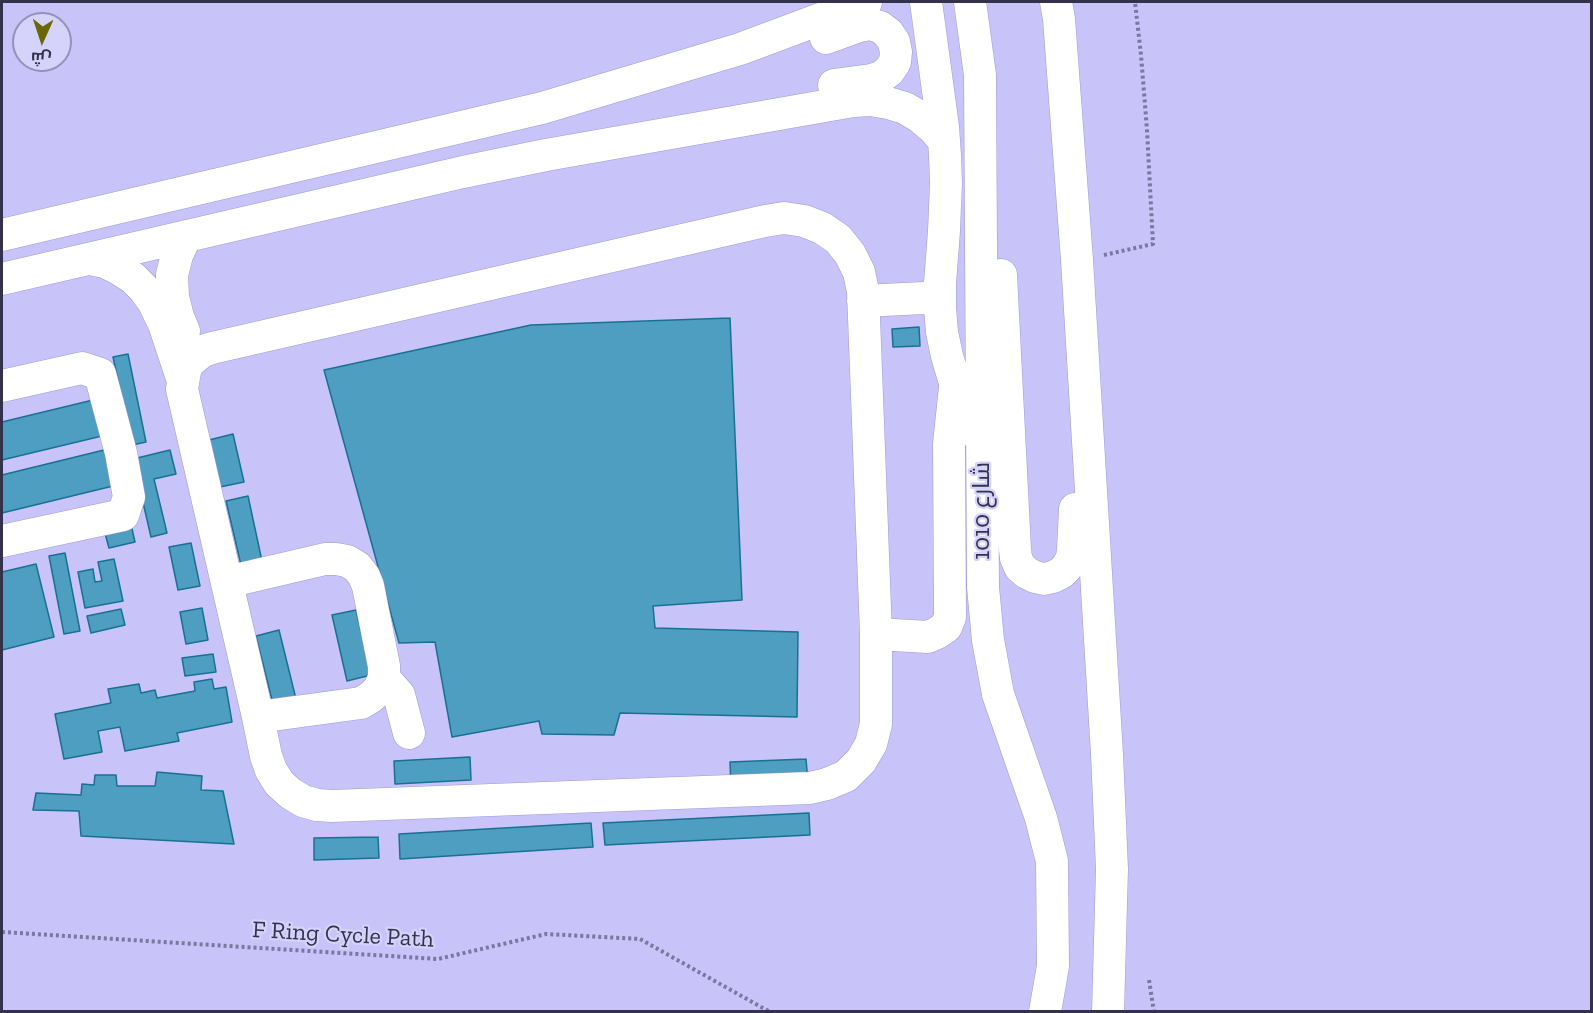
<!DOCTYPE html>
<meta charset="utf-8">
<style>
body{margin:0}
#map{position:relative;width:1593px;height:1013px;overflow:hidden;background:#c8c3f9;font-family:"Zilla Slab",Cairo,serif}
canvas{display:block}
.frame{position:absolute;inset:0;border:3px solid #34314c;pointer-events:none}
.north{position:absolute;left:12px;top:12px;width:60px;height:60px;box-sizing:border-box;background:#d5d2fb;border:2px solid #9592b5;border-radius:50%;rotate:183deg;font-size:16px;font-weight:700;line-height:24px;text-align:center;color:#34314c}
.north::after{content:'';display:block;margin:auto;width:21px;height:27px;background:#6a6802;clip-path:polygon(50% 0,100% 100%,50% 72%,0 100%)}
</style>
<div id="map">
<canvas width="1593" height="1013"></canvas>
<div class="frame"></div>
<div class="north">ش</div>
</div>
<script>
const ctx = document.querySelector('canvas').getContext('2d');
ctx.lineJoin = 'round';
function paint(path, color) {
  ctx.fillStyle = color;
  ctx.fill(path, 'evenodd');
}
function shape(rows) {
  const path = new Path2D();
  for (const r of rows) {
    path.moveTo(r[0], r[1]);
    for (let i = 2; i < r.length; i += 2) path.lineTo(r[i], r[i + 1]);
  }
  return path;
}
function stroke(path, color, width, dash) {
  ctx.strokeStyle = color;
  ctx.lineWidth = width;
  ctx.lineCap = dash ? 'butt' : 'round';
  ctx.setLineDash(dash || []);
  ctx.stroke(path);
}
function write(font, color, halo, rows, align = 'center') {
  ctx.font = font + ' "Zilla Slab",Cairo,serif';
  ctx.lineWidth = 4.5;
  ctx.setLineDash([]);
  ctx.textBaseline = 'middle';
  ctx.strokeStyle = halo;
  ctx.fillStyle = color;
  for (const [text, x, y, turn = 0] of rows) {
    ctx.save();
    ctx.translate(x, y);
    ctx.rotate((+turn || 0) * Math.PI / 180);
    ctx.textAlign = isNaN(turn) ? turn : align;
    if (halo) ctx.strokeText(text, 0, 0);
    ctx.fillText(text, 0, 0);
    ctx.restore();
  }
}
const building = shape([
 [730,318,742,600,653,606,655,628,798,632,797,717,620,713,614,735,542,734,539,721,452,737,435,642,399,643,324,370,531,325,730,318],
 [919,327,920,346,893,347,892,329,919,327],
 [128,354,146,442,132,445,113,357,128,354],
 [93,400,102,436,2,460,2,422,93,400],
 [233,434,244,482,220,487,209,440,233,434],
 [104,450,113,486,2,513,2,475,104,450],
 [170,450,176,474,154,479,167,533,151,537,133,459,170,450],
 [248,496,262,561,241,565,226,501,248,496],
 [130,520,135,542,109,548,103,526,130,520],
 [191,543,200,586,178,590,169,547,191,543],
 [65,553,80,631,64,634,49,556,65,553],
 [114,559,123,601,85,608,78,572,93,569,95,582,102,581,98,562,114,559],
 [36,564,54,637,2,650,2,572,36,564],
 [202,608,208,640,186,644,180,612,202,608],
 [121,609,125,625,91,633,87,616,121,609],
 [356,610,371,675,347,681,332,615,356,610],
 [279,630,297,703,274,708,256,636,279,630],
 [213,654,216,672,185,676,182,658,213,654],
 [212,679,214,689,226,687,232,722,177,733,179,741,125,751,120,727,98,731,102,752,64,759,55,714,111,703,108,689,139,684,141,693,155,690,157,698,195,691,194,682,212,679],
 [470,757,471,780,395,784,394,761,470,757],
 [806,759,808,783,731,787,730,762,806,759],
 [157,772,202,776,201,790,223,791,234,844,81,836,79,811,33,810,36,793,81,795,82,784,94,785,95,775,116,775,117,786,155,786,157,772],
 [809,813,810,835,605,845,603,823,809,813],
 [591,823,593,847,400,859,399,834,591,823],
 [378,837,379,858,314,860,314,838,378,837]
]);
paint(building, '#4e9ec1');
stroke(building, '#187192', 1.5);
const minor = shape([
 [926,2,943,127,945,155,946,183,944,231,940,283,940,308,942,332,947,356,956,386,967,414,977,434],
 [970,2,980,75,983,587,988,640,998,694,1041,818,1052,861,1053,966,1045,1012],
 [1056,2,1059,19,1077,260,1107,754,1112,869,1108,1012],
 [826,38,859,26,870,24,880,27,888,33,894,42,896,52,895,62,889,71,881,77,871,80,834,85],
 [784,218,804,221,822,228,838,239,850,254,859,272,863,291,876,634,876,724,871,744,861,761,846,776,827,784,810,788,332,806,317,805,303,801,290,793,279,783,271,770,266,756,258,717,182,389,185,371,189,362,203,351,212,348,765,221,784,218],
 [2,235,542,108,740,49,866,2],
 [89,259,105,262,119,269,133,278,144,289,154,303,164,324,183,381],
 [1001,275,1015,549,1016,558,1020,567,1027,573,1035,577,1044,579,1053,577,1061,573,1067,567,1072,558,1073,549,1075,509],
 [2,279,463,172,546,155,853,101,871,100,888,103,905,108,920,117,933,128,944,141],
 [863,301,924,298,940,295],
 [184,331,178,317,173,297,172,275,177,255,186,236],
 [2,386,82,368,100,374,121,453,129,497,123,515,2,541],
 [227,582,325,559,336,559,347,561,357,567,364,576,368,586,384,666,384,678,379,689,371,697,361,703,258,717],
 [876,634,928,637,937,633,946,627,950,617,949,444,955,387],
 [384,678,399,695,409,733]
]);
stroke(minor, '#9f99d9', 33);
stroke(shape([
 [1104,255,1153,244,1147,130,1141,55,1135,2],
 [2,932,438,959,546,934,640,939,770,1012],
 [1149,980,1154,1012]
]), '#7b779f', 4, [3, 3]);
stroke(minor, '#fff', 32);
write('24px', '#34314c', '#d5d2fb', [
 ["شارع 1010",982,511,-90],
 ["F Ring Cycle Path",343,935,3]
]);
</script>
